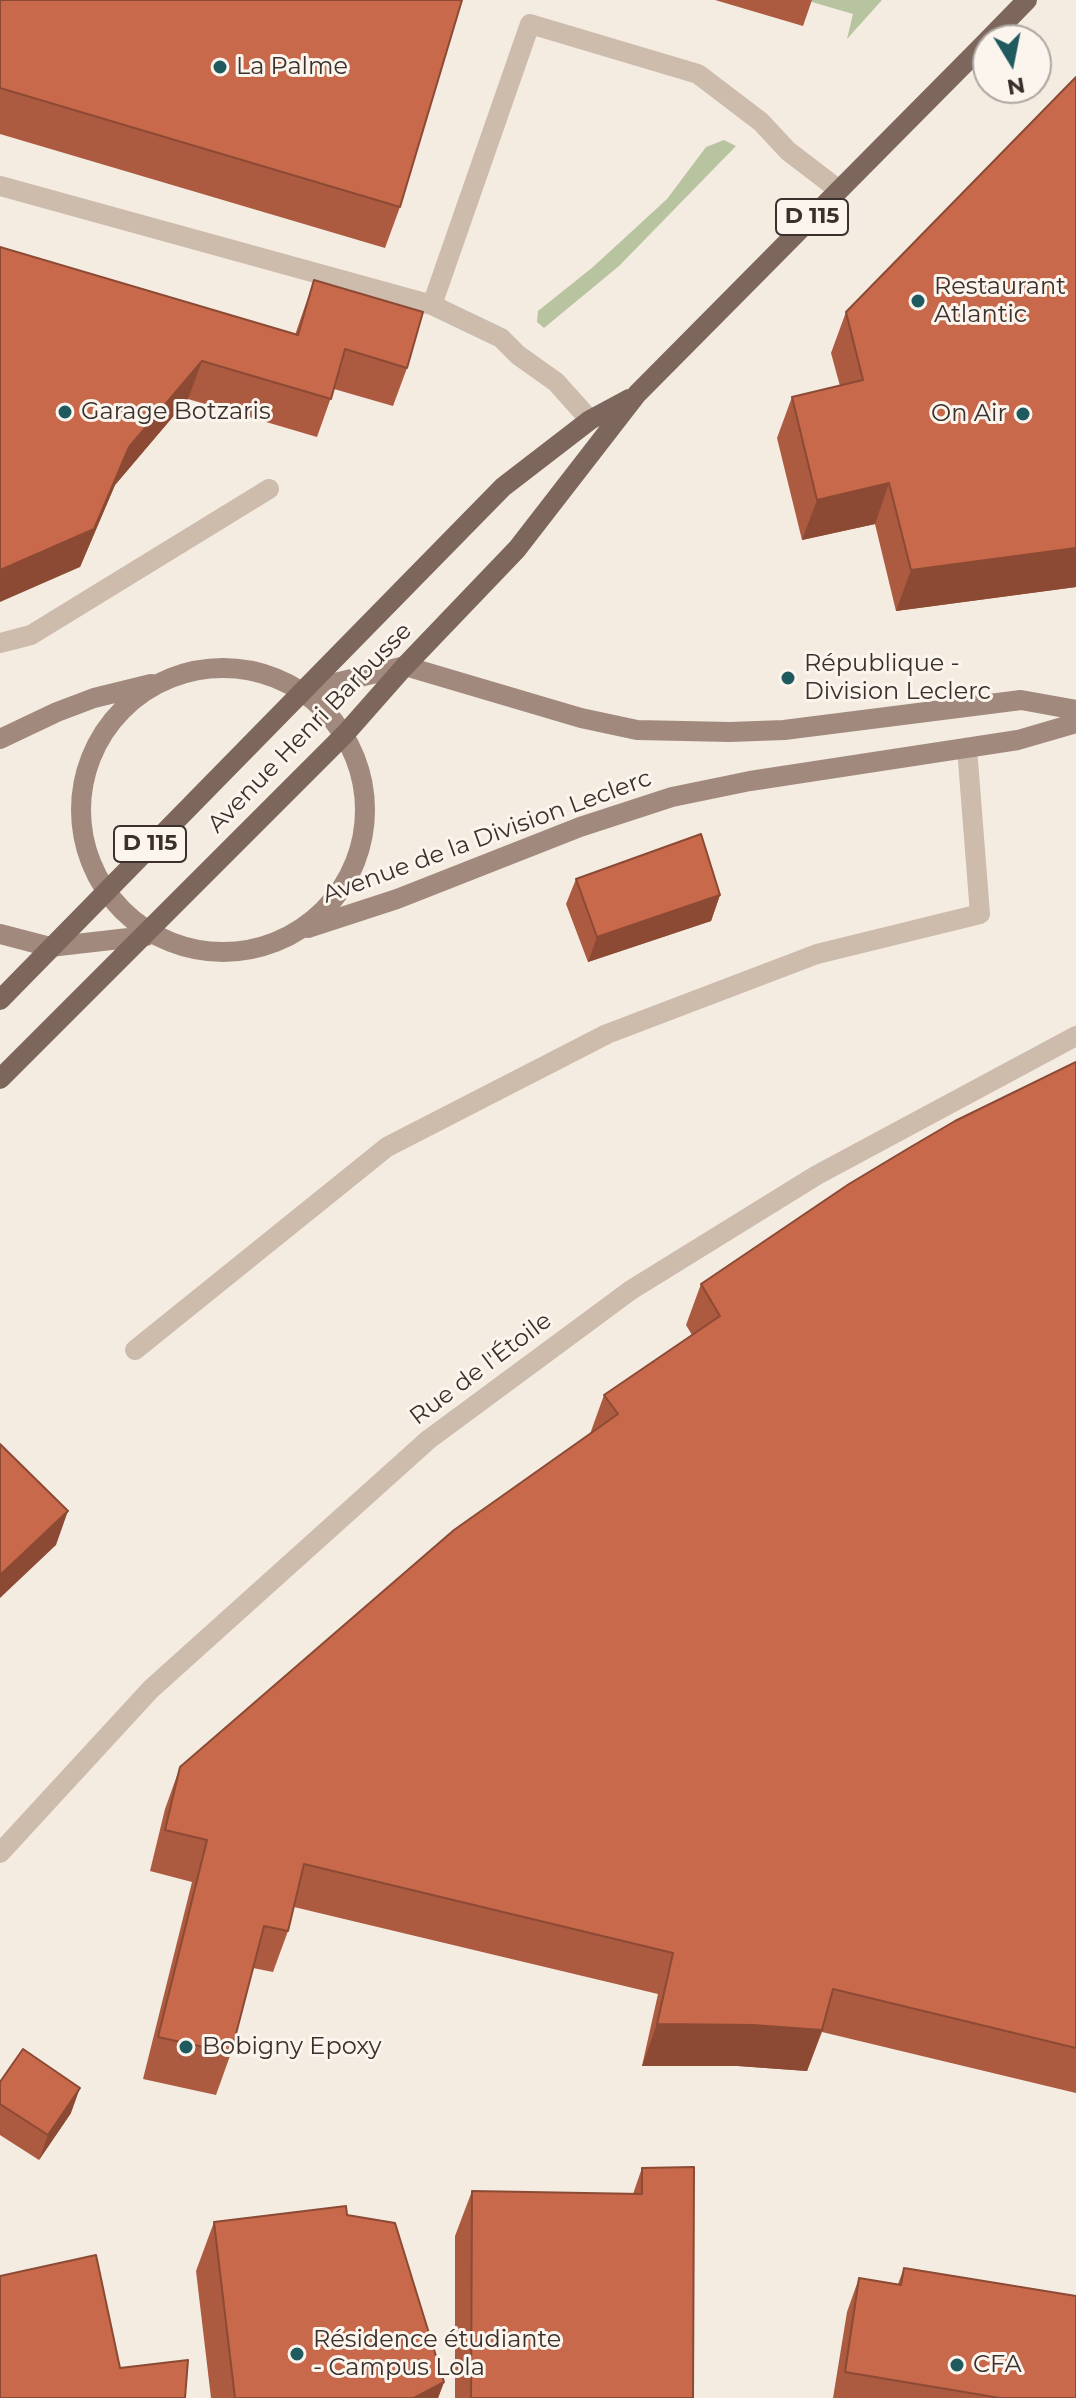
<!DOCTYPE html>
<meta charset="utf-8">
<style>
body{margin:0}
#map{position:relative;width:1076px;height:2398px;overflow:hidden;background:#f4ebe1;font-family:Montserrat,sans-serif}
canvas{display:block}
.north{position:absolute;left:972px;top:24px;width:80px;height:80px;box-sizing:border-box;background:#fbf5ee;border:2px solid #aea6a0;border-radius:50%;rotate:170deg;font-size:22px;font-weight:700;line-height:32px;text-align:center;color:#3b302b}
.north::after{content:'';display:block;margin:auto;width:28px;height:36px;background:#1f5a5e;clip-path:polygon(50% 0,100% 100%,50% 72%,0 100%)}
</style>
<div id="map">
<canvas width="1076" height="2398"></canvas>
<div class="north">N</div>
</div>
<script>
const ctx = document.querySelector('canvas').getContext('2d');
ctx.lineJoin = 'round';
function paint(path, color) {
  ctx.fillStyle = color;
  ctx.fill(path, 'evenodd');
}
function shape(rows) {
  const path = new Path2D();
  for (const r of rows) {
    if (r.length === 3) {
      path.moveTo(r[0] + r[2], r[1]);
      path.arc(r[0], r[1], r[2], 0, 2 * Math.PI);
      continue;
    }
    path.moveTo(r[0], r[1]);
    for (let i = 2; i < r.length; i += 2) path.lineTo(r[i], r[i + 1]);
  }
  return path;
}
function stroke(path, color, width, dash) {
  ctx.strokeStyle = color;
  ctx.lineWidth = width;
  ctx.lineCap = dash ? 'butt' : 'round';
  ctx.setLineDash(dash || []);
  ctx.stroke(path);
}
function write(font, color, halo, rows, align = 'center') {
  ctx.font = font + ' Montserrat,sans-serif';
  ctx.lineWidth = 6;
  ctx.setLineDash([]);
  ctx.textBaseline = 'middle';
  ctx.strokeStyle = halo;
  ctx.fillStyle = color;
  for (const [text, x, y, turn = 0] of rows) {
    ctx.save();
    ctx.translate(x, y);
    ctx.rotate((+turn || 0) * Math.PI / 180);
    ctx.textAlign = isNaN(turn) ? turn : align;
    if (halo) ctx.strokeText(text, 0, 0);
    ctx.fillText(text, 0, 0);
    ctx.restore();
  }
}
paint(shape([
 [805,0,882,0,847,39,853,14],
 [724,140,736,146,619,266,544,328,537,322,538,311,593,267,667,199,706,147]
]), '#b8c4a0');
stroke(shape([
 [0,186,432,305,530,24,698,74,761,122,788,151,839,190],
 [432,305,501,338,518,355,556,382,590,420],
 [0,643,31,635,269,489],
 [135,1350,387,1147,607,1034,817,954,980,914,967,748]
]), '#cdbbac', 20);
stroke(shape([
 [0,1853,151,1689,428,1440,631,1290,817,1175,1076,1036]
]), '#cdbbac', 20);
stroke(shape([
 [223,810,142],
 [302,691,405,666,581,718,637,730,730,732,784,730,1021,700,1076,710],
 [0,739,57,712,94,698,151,684],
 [308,928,397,899,580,827,672,797,750,781,1018,740,1076,723],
 [0,934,50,947,146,936]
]), '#a18a7d', 20);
stroke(shape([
 [988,40,1027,0],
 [0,1000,503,487,590,420,629,399],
 [0,1079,345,734,405,666,517,549,637,394,988,40]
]), '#7d675c', 20);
paint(shape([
 [0,0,400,207,385,248,0,134],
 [715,0,812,0,803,26],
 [0,247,295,335,314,280,407,368,393,406,334,389,317,437,188,399,115,485,80,567],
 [846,312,1076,587,896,611,875,524,802,540,777,438,792,397,840,386,831,353],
 [576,879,720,895,711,921,588,962,566,904],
 [1076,1062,1076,2093,822,2032,807,2071,738,2066,642,2066,658,1994,294,1907,288,1931,273,1972,253,1968,231,2053,216,2095,143,2079,192,1882,150,1871,165,1809,180,1767,590,1434,604,1395,692,1335,686,1325,701,1284],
 [0,2082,71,2113,39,2160,0,2135],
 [642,2168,693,2398,455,2398,455,2236,472,2191,633,2194],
 [347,2215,444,2382,438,2398,211,2398,196,2271,214,2222],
 [904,2268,1076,2398,833,2398,847,2312,859,2278,898,2284]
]), '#ac5a40');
paint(shape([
 [202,361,188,399,115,485,80,567,0,602,0,570,129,447],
 [889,483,875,524,802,540,817,500],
 [1076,548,1076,587,896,611,911,570],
 [720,895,711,921,588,962,597,937],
 [68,1511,56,1545,0,1598,0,1575],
 [657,2024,753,2025,822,2030,807,2071,738,2066,642,2066],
 [80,2088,71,2113,39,2160,48,2135],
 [444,2382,438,2398,414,2398]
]), '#8c4a34');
const building = shape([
 [0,0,462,0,400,207,0,88,0,0],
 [1076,77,1076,548,911,570,889,483,817,500,792,397,863,380,846,312,1076,77],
 [0,247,298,335,314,280,423,312,407,368,345,349,331,399,202,361,129,447,94,529,0,570,0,247],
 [701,834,720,895,597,937,576,879,701,834],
 [1076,1062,1076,2048,833,1989,822,2030,753,2025,657,2024,673,1953,304,1864,288,1931,264,1926,231,2053,158,2037,207,1840,165,1830,180,1767,454,1530,618,1414,604,1395,720,1316,701,1284,849,1184,909,1148,955,1121,1076,1062],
 [0,1444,68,1511,0,1575,0,1444],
 [23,2049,80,2088,48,2135,0,2104,0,2082,23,2049],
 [694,2167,693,2398,471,2398,472,2191,642,2194,642,2168,694,2167],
 [346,2206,347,2215,395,2223,444,2382,414,2398,235,2398,214,2222,346,2206],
 [96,2255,120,2368,188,2360,185,2398,0,2398,0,2276,96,2255],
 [904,2268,1076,2296,1076,2398,1000,2398,845,2372,859,2278,901,2285,904,2268]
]);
paint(building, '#c8694b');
stroke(building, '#8c4a34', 2);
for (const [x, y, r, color] of [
 [220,67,8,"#1f5a5e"],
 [918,301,8,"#1f5a5e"],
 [65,412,8,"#1f5a5e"],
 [1023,414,8,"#1f5a5e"],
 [788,678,8,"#1f5a5e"],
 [186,2047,8,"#1f5a5e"],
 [297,2354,8,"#1f5a5e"],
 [957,2365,8,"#1f5a5e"]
]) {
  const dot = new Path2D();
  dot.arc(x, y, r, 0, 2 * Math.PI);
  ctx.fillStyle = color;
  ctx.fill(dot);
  stroke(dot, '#fbf5ee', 3);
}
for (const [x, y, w] of [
 [812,217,72],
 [150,844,72]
]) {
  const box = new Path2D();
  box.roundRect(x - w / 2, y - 18, w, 36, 6);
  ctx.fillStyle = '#fbf5ee';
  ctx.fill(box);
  stroke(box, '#3b302b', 2);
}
write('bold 22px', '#3b302b', null, [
 ["D 115",812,217],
 ["D 115",150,844]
]);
write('24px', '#3b302b', '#fbf5ee', [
 ["La Palme",236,67],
 ["Restaurant",934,287],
 ["Atlantic",934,315],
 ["Garage Botzaris",81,412],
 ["On Air",1007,414,"right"],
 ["République -",804,664],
 ["Division Leclerc",804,692],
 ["Bobigny Epoxy",202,2047],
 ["Résidence étudiante",313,2340],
 ["- Campus Lola",313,2368],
 ["CFA",973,2365]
], 'left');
write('24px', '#3b302b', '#fbf5ee', [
 ["Avenue Henri Barbusse",310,728,-46],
 ["Avenue de la Division Leclerc",487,837,-20],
 ["Rue de l'Étoile",481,1369,-37]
]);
</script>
